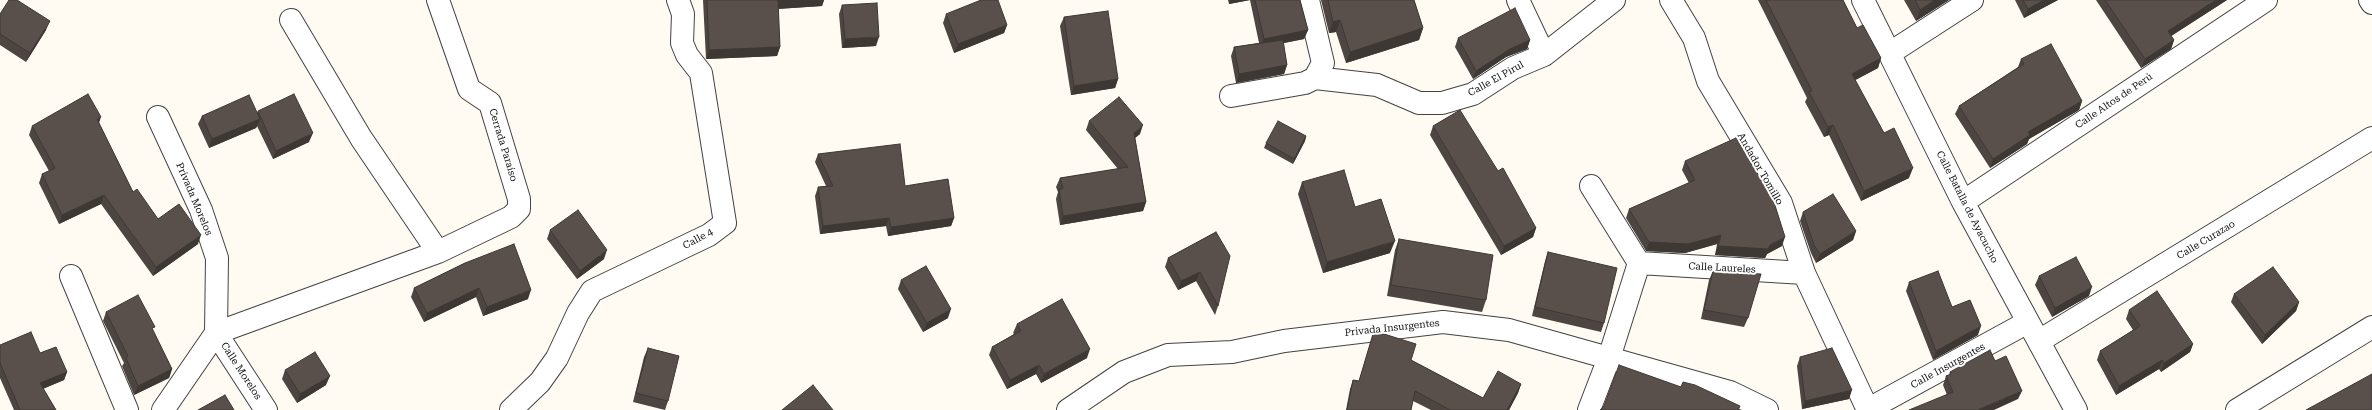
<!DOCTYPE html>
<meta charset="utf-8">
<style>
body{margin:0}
canvas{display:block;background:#fffbf3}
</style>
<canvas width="2372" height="410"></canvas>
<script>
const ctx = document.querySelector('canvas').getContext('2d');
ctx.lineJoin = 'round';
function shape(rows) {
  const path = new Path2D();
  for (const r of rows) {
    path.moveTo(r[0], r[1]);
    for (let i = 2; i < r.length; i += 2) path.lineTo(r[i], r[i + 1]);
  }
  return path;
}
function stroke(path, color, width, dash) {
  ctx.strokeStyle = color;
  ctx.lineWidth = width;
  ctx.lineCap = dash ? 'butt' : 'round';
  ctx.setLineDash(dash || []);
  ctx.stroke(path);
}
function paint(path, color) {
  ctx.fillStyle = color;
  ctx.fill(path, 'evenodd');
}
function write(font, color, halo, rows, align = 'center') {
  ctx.font = font + ' "Roboto Serif",serif';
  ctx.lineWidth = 4;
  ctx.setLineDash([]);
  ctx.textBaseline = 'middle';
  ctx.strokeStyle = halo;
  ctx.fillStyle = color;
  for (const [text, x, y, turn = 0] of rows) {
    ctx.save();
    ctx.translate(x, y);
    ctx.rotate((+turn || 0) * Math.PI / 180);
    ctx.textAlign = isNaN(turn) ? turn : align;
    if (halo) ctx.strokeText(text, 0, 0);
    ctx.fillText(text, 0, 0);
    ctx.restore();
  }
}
const street = shape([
 [1308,0,1323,63,1315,78],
 [1518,0,1544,55],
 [1671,0,1694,38,1708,81,1781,203,1804,273,1868,410],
 [1863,0,1963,202,2076,410],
 [2370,0,2372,3],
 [291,20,361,138,438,252],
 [1890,53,1972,0],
 [1315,78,1377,85,1419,103,1442,103,1473,94,1513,68,1544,55,1614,0],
 [1231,96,1305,83,1315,78],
 [158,117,201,210,217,258,216,333,266,410],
 [1963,202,2266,0],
 [1639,263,1804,273],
 [71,276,127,410],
 [2039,341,2372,138],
 [163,410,216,333,438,252,511,217,519,209,519,199,490,103,469,89,438,0],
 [511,410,540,382,557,358,578,313,592,291,709,235,725,223,701,73,687,55,682,43,683,14,678,0],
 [1068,410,1124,372,1168,355,1232,352,1284,341,1443,322,1509,330,1730,392,1767,410],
 [1589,410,1609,358,1639,263,1591,186],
 [1867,410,2028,322],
 [2237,410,2372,327]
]);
stroke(street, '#434343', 24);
stroke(street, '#fff', 22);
paint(shape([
 [703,0,824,0,822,6,778,9,780,47,777,56,706,59],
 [1228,0,1300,0,1308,30,1304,39,1283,43,1287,65,1284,74,1236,83,1231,56,1234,47,1259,43,1250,0,1229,4],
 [1321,0,1414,0,1423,28,1419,40,1346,63,1336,32,1329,33],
 [1758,0,1843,0,1857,28,1881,58,1878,68,1855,80,1884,133,1909,178,1861,201,1829,135,1824,137,1805,102,1807,98],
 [1904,0,1949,0,1916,21],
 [2015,0,2058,0,2024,18],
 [2096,0,2227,0,2171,36,2174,40,2171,49,2141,68],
 [842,5,876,46,842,48,839,14],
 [0,14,46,30,26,62,0,45],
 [946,14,1007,25,1004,33,954,53,943,23],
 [1064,17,1118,79,1115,88,1071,95,1060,26],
 [1458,38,1530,40,1527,49,1506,57,1473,79,1455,47],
 [2021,59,2082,101,2079,110,2029,139,2027,144,1990,168,1955,114,1959,106,2018,67],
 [258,111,309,142,273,159,257,126,256,128,209,148,198,124,202,116,257,113],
 [1089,121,1140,134,1135,138,1146,202,1143,211,1060,225,1056,199,1058,192,1056,187,1060,178,1118,169,1086,130],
 [99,123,133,192,158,219,198,244,153,276,101,204,59,224,39,183,42,174,49,171,29,135,32,126],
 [1433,126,1498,171,1536,228,1533,237,1501,255,1430,135],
 [1306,136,1305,141,1293,164,1264,148,1266,143],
 [818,154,905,186,954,218,951,226,888,236,886,226,820,234,815,196,818,187,826,186,815,162],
 [1685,161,1782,246,1767,254,1765,258,1715,255,1717,244,1685,253,1646,251,1626,218,1629,209,1689,183,1682,170],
 [1302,182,1355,207,1390,253,1323,273,1298,194],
 [1803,212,1856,231,1853,240,1816,263,1811,253,1800,221],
 [550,230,604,259,577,279,547,239],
 [1216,232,1218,306,1215,315,1196,281,1178,290,1165,267,1168,258],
 [1399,239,1486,300,1482,312,1387,296,1395,250],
 [1548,252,1604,323,1601,332,1532,316,1545,261],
 [465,263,528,299,483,316,476,297,424,322,411,297,414,288],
 [1713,271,1748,318,1744,327,1701,319,1709,280],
 [2039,276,2089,296,2052,317,2035,285],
 [901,280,948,318,923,332,898,289],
 [1909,282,1952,307,1978,335,1933,360,1906,291],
 [2234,294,2299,302,2296,311,2262,344,2231,302],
 [2129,310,2193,344,2190,352,2161,372,2159,369,2116,395,2097,360,2100,351,2133,330,2126,319],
 [106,312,153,331,172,369,169,378,134,395,122,366,124,363,103,321],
 [1017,324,1087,358,1041,383,1036,374,1007,389,989,355,992,347,1014,334,1013,333],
 [1373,334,1411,360,1483,398,1521,384,1518,393,1509,410,1431,410,1413,401,1411,410,1346,410,1350,389,1353,380,1359,381],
 [0,345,40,353,67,372,64,380,43,389,56,410,14,410,0,378],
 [648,348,668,401,665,410,633,402,644,357],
 [1800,357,1849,399,1802,409,1797,366],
 [1995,361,2018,399,1947,395,1943,385,1946,376,1949,375,1950,372],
 [285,370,326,385,297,403,282,379]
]), '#4d4541');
paint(shape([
 [778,0,824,0,822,6,775,9],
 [1230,0,1250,0,1229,4],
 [1935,0,1949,0,1916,21,1920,10],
 [2044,0,2058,0,2024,18,2028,9],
 [2216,0,2227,0,2165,40,2168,31],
 [1340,20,1336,32,1329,33,1333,22],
 [50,21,46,30,26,62,30,53],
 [1007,25,1004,33,954,53,958,44],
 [1423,28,1419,40,1346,63,1350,52],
 [1308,30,1304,39,1260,48,1264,39],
 [879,37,876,46,842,48,845,39],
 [1530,40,1527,49,1506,57,1473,79,1476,71,1510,49],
 [2174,40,2171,49,2141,68,2145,59],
 [780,47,777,56,706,59,709,50],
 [1881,58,1878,68,1848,84,1852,74],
 [1287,65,1284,74,1236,83,1239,74],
 [1118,79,1115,88,1071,95,1074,86],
 [2082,101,2079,110,2029,139,2027,144,1990,168,1993,159,2028,132],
 [101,117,98,126,97,119],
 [260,119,256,128,209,148,212,139],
 [1143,125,1140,134,1131,141,1134,133],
 [1833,125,1829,135,1824,137,1828,127],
 [313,133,309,142,273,159,276,151],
 [1306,136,1305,141,1293,164,1294,159],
 [1913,168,1909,178,1861,201,1864,191],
 [104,195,101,204,59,224,62,215],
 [1146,202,1143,211,1060,225,1063,216],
 [889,218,886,226,820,234,823,226],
 [954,218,951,226,888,236,891,227],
 [1536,228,1533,237,1501,255,1504,246],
 [1856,231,1853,240,1816,263,1820,254],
 [201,235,198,244,153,276,156,267],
 [1721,235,1717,244,1685,253,1646,251,1649,242],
 [1785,237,1782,246,1767,254,1765,258,1715,255,1718,246,1770,245],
 [1395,241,1390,253,1323,273,1327,262],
 [607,250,604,259,577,279,580,271],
 [1200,272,1196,281,1178,290,1181,281],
 [2092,287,2089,296,2052,317,2055,308],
 [479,288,476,297,424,322,427,313],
 [531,290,528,299,483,316,487,307],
 [2299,302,2296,311,2262,344,2265,335],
 [951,309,948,318,923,332,927,323],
 [1981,326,1978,335,1933,360,1936,351],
 [2193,344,2190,352,2161,372,2164,363],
 [1090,349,1087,358,1041,383,1044,374],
 [2162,360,2159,369,2116,395,2119,386],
 [1039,365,1036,374,1007,389,1010,380],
 [172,369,169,378,134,395,138,386],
 [67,372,64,380,37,391,40,383],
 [330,376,326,385,297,403,300,394],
 [1521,384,1518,393,1509,410,1507,410],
 [1852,390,1849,399,1802,409,1805,401],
 [2022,391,2018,399,1994,410,1977,410]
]), '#3e3835');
const building = shape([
 [9,0,17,0,50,21,30,53,0,34,0,14,9,0],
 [707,0,778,0,780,47,709,50,707,0],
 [981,0,998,0,1007,25,958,44,946,14,981,0],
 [1255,0,1300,0,1308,30,1264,39,1255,0],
 [1328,0,1414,0,1423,28,1350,52,1340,20,1333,22,1328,0],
 [1766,0,1843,0,1857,28,1863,25,1881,58,1852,74,1884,133,1894,128,1913,168,1864,191,1833,125,1828,127,1809,92,1812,91,1766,0],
 [1915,0,1935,0,1920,10,1915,0],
 [2023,0,2044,0,2028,9,2023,0],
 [2105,0,2216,0,2168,31,2174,40,2145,59,2105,0],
 [877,3,879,37,845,39,842,5,877,3],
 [1515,8,1530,40,1510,49,1476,71,1458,38,1515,8],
 [1108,11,1118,79,1074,86,1064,17,1108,11],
 [1283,40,1287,65,1239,74,1234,47,1283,40],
 [2051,44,2082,101,2028,132,2030,135,1993,159,1959,106,2024,64,2021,59,2051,44],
 [88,94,101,117,97,119,133,192,137,189,158,219,179,204,201,235,156,267,104,195,62,215,42,174,55,168,32,126,88,94],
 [294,94,313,133,276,151,258,111,294,94],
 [249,95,260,119,212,139,202,116,249,95],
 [1119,97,1143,125,1134,133,1146,202,1063,216,1059,190,1063,188,1060,178,1128,167,1089,121,1119,97],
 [1460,110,1498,171,1503,168,1536,228,1504,246,1433,126,1460,110],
 [1278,121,1306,136,1294,159,1266,143,1278,121],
 [1736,138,1773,199,1785,237,1770,245,1768,249,1718,246,1721,235,1688,244,1649,242,1629,209,1695,180,1685,161,1736,138],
 [900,144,905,186,948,179,954,218,891,227,889,218,823,226,818,187,833,186,818,154,900,144],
 [1344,170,1355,207,1381,199,1395,241,1327,262,1302,182,1344,170],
 [1833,194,1856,231,1820,254,1814,245,1803,212,1833,194],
 [578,210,607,250,580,271,550,230,578,210],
 [1216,232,1230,256,1218,306,1200,272,1181,281,1168,258,1216,232],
 [1399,239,1493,255,1486,300,1391,285,1399,239],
 [514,244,531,290,487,307,479,288,427,313,414,288,465,263,514,244],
 [1548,252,1617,268,1604,323,1535,307,1548,252],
 [2076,257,2092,287,2055,308,2039,276,2076,257],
 [926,266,951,309,927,323,901,280,926,266],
 [2273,267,2299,302,2265,335,2234,294,2273,267],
 [1713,271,1761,274,1748,318,1704,310,1713,271],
 [1938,271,1952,307,1970,300,1981,326,1936,351,1909,282,1938,271],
 [2157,291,2193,344,2164,363,2162,360,2119,386,2100,351,2140,326,2129,310,2157,291],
 [138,295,155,327,152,328,172,369,138,386,126,358,128,356,106,312,138,295],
 [1062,299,1090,349,1044,374,1039,365,1010,380,992,347,1021,331,1017,324,1062,299],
 [31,332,40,353,56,347,67,372,40,383,56,410,20,410,0,363,0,345,31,332],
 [1373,334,1384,334,1416,344,1411,360,1483,398,1498,371,1521,384,1507,410,1450,410,1415,391,1411,410,1347,410,1353,380,1359,381,1373,334],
 [648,348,679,356,668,401,636,393,648,348],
 [1832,348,1852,390,1805,401,1800,357,1832,348],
 [1990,350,1995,361,2006,356,2022,391,1977,410,1909,410,1953,392,1946,376,1951,374,1950,372,1990,350],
 [315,352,330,376,300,394,285,370,315,352],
 [1619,365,1681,387,1683,382,1695,385,1740,406,1738,410,1600,410,1604,406,1619,365],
 [2372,374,2372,410,2306,410,2372,374],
 [813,385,833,410,782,410,813,385],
 [225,395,234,410,198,410,225,395]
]);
paint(building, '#59504c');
stroke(building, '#3e3835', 1);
write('10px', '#101010', '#fff', [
 ["Calle El Pirul",1496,79,-29],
 ["Calle Altos de Perú",2114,101,-34],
 ["Cerrada Paraíso",503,145,73],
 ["Andador Tomillo",1760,169,60],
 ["Privada Morelos",194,199,67],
 ["Calle Batalla de Ayacucho",1967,207,63],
 ["Calle 4",698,239,-28],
 ["Calle Curazao",2206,240,-31],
 ["Calle Laureles",1722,268,3],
 ["Privada Insurgentes",1392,328,-6],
 ["Calle Insurgentes",1948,366,-29],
 ["Calle Morelos",241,371,57]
]);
</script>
